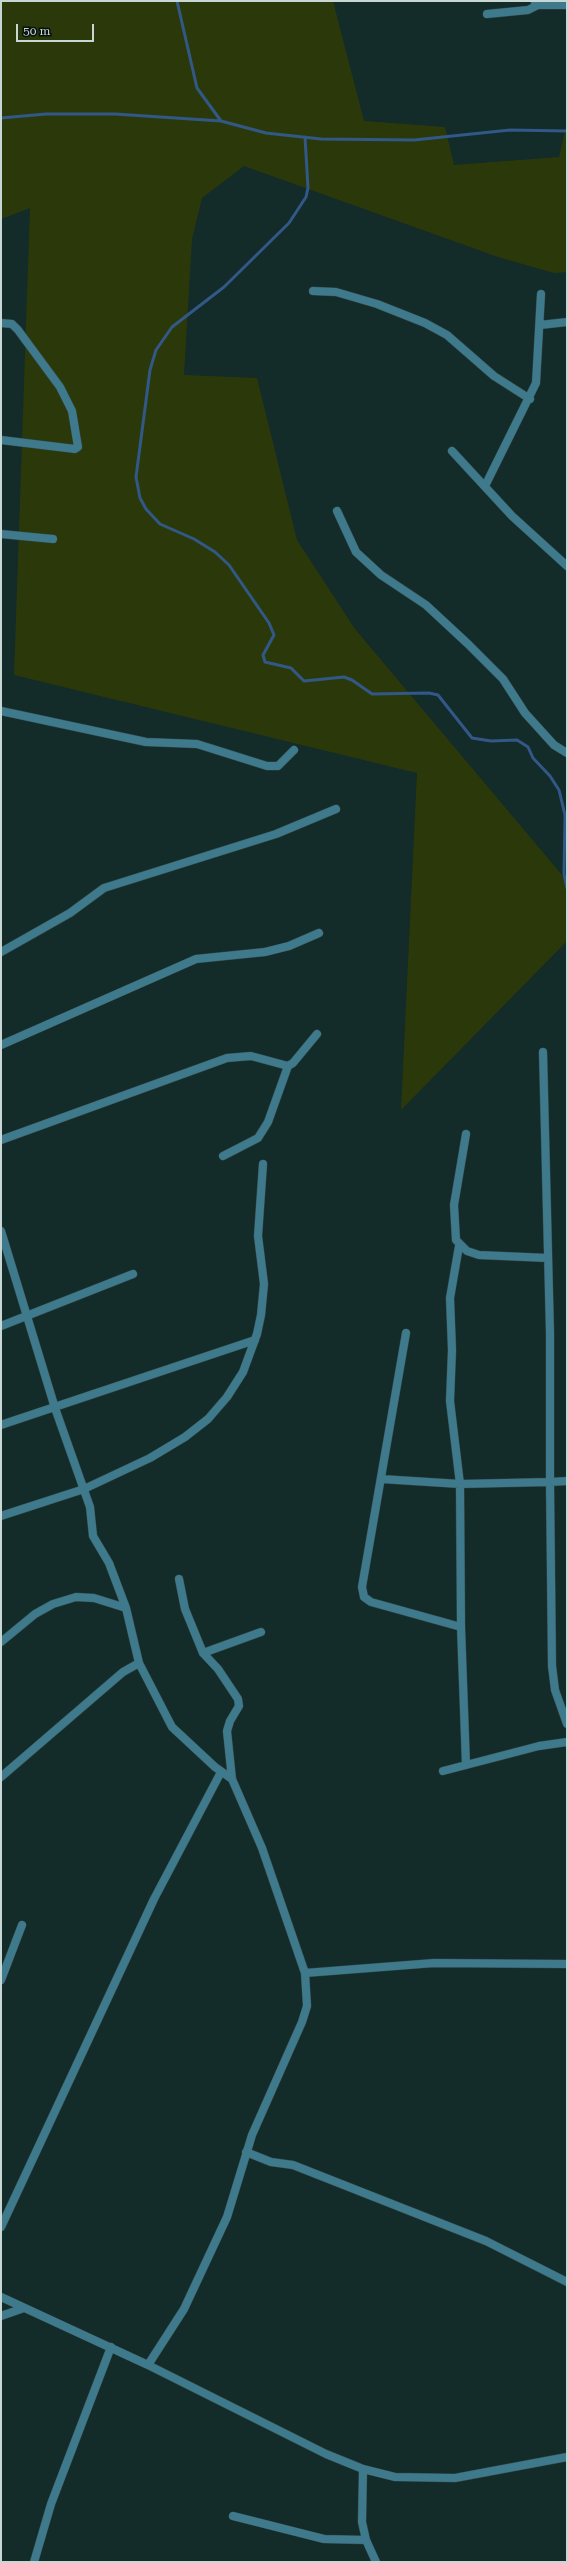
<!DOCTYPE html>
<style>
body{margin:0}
#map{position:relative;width:568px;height:2563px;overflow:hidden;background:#132b29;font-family:"Roboto Serif",serif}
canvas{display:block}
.frame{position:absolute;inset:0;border:2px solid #c8d6d4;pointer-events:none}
.scale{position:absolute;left:16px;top:24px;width:78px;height:18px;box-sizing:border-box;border:2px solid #c8d6d4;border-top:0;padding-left:5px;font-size:12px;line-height:14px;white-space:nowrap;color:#c8d6d4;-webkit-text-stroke:3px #071110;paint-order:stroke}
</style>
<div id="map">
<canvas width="568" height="2563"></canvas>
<div class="frame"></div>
<div class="scale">50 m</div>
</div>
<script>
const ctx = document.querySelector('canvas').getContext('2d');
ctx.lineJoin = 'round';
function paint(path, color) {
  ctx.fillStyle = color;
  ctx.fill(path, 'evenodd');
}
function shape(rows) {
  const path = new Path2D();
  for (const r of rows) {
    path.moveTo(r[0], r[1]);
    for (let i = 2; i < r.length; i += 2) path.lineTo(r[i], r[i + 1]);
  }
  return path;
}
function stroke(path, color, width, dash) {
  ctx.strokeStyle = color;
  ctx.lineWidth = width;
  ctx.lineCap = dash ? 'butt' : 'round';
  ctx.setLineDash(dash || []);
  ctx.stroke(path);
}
paint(shape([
 [1,1,333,1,364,121,445,127,454,165,559,157,567,123,567,272,554,273,498,257,244,166,202,198,192,239,184,375,257,378,297,540,355,629,567,881,567,941,401,1110,417,773,14,675,30,208,1,219]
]), '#2b390a');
stroke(shape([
 [177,1,197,88,221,121],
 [1,118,46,114,115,114,221,121,266,133,321,139,414,140,510,130,567,131],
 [305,137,308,188,306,197,289,223,224,287,172,327,156,350,150,370,136,477,140,498,146,509,160,524,194,539,215,552,229,565,269,623,274,635,263,655,265,662,291,668,304,681,344,677,352,680,372,694,429,693,438,695,472,738,491,741,517,740,528,747,533,758,550,776,559,790,565,815,564,874,567,888]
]), '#325888', 3);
const minor = shape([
 [535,2,538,5,567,5],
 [487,14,528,10,538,5],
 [313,291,336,292,377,304,425,323,447,335,494,376,530,399],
 [1,323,12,324,18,330,60,387,72,411,78,447,75,449,1,440],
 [540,325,567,322],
 [452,451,512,516,567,566],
 [485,486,536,383,541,294],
 [337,511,356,552,381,575,426,605,468,644,503,679,525,713,554,745,567,753],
 [1,534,53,539],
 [1,711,146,742,197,744,267,766,278,766,294,750],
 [1,952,70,913,104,888,276,834,336,809],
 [1,1045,196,959,265,952,289,946,319,933],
 [543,1052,550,1333,550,1482,567,1481],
 [466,1134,454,1205,456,1240,467,1251,479,1255,548,1258],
 [1,1140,227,1058,251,1056,288,1066,293,1063,317,1034],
 [223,1156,258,1138,268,1122,288,1066],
 [1,1231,55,1408,90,1507,93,1536,109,1563,126,1608],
 [459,1246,450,1298,452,1350,450,1401,460,1484,550,1482,552,1666,555,1690,567,1724],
 [1,1326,133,1274],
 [406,1333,362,1587,364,1597,371,1602,461,1627],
 [1,1425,255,1340],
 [381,1479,460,1484,461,1627,466,1765],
 [1,1516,84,1489,150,1458,185,1437,208,1419,227,1397,243,1372,257,1334,261,1315,264,1284,258,1236,263,1164],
 [179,1579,185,1609,203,1653,218,1669,238,1699,239,1706,230,1721,227,1731,232,1779],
 [1,1642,35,1614,53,1604,76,1597,94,1598,126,1608,139,1663],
 [203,1653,261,1632],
 [443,1771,539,1746,567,1742],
 [1,1777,123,1672,139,1663,172,1727,215,1767,232,1779,262,1848,305,1973,307,2006,302,2022,252,2135,227,2217,184,2309,148,2365],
 [305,1973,434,1963,567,1964],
 [1,1980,22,1925],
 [246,2152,271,2162,293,2165,486,2241,567,2282],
 [1,2227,154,1899,221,1772],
 [1,2297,148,2365,326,2454,363,2469,395,2477,455,2478,567,2457],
 [1,2316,24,2308],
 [363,2469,362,2522,366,2540,376,2562],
 [233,2516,324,2539,366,2540],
 [34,2562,51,2504,111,2347]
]);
stroke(minor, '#304644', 9);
stroke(minor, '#3f798c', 8);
</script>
